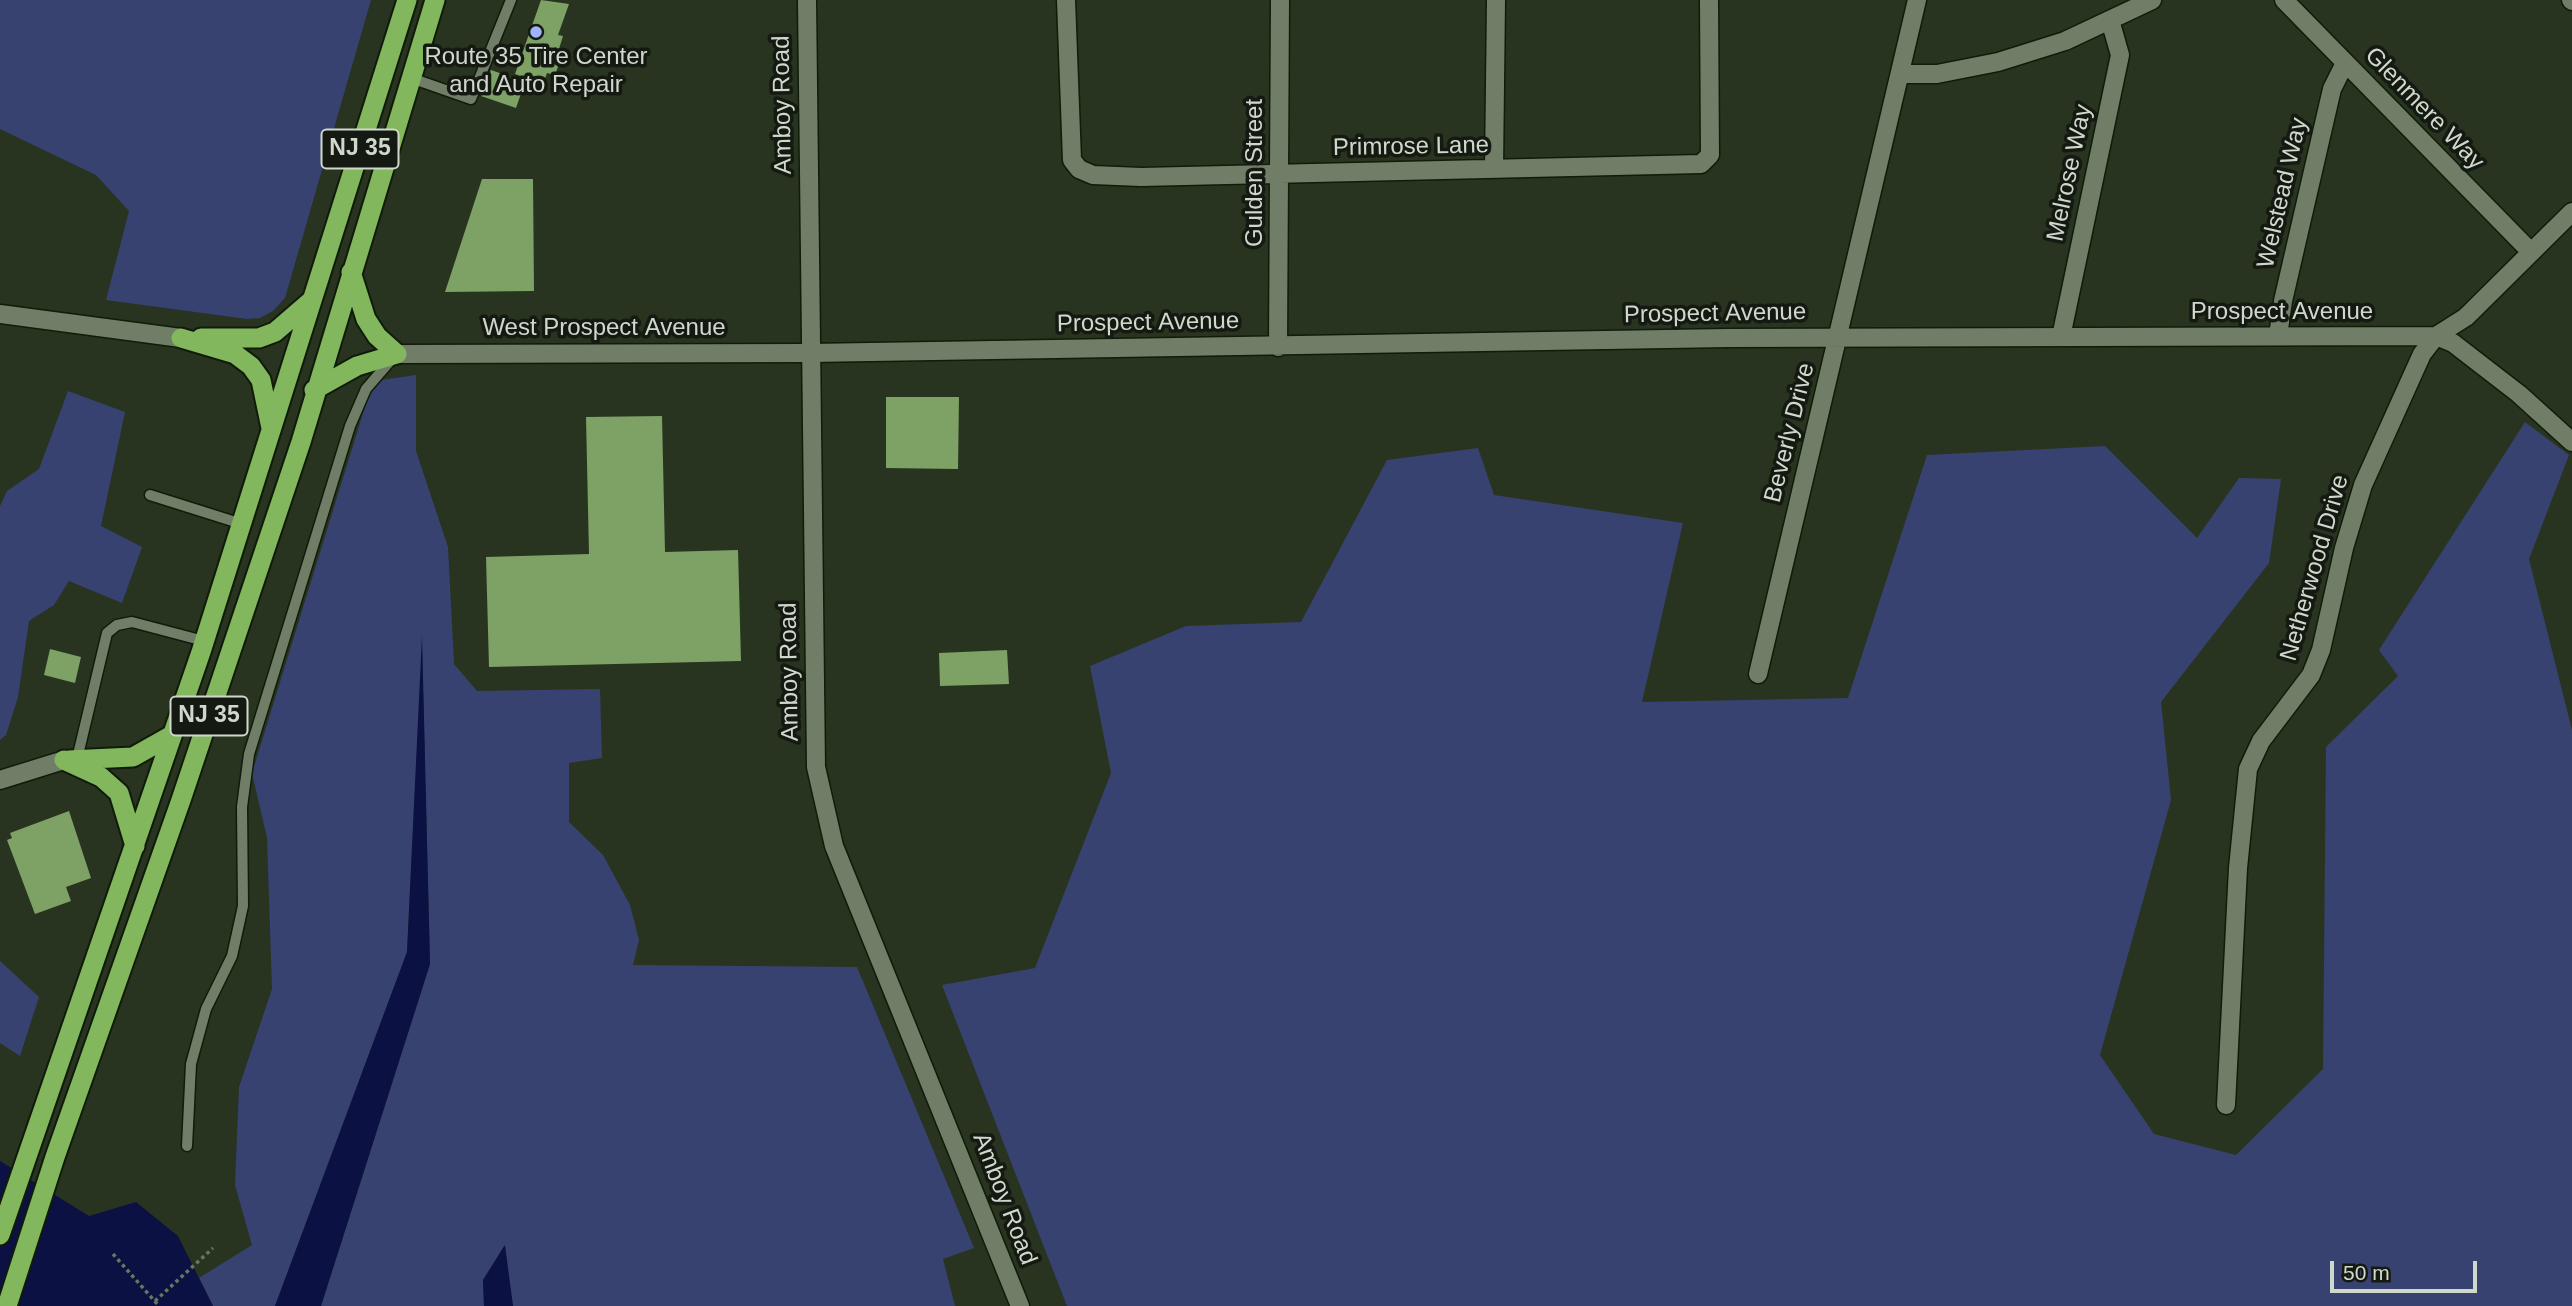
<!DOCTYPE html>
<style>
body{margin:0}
#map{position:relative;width:2572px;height:1306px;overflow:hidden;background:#283420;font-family:Arial,sans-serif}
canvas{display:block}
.scale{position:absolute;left:2330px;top:1261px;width:147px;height:32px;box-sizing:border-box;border:4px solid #d0d8cc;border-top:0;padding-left:9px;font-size:21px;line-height:24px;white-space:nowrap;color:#d0d8cc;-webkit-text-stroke:5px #141a11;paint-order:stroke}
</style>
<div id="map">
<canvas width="2572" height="1306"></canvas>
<div class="scale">50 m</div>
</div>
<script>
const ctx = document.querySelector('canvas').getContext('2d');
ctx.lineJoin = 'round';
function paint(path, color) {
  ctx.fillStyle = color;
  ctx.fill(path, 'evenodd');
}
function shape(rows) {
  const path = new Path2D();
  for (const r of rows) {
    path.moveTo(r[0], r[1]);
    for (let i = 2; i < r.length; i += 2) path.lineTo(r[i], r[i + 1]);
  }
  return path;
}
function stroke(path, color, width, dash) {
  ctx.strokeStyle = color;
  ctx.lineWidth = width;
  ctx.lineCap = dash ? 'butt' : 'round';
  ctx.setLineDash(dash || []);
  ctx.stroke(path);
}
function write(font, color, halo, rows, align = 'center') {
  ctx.font = font + ' Arial,sans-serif';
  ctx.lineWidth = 7;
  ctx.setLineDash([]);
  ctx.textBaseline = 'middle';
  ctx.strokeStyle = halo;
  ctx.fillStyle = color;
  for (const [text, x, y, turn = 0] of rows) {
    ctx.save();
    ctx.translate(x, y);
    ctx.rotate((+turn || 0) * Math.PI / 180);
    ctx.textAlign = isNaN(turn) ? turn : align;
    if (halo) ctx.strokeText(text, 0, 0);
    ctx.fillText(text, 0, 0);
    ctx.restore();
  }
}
paint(shape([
 [0,0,371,0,285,298,273,311,260,318,247,319,106,300,129,211,96,175,0,129],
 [416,375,416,451,448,547,454,664,477,691,600,689,602,758,569,763,569,822,603,855,630,905,639,940,633,965,857,967,974,1248,943,1259,955,1306,513,1306,504,1246,483,1280,484,1306,321,1306,430,964,422,650,407,952,275,1306,213,1306,199,1278,252,1245,235,1185,239,1087,272,989,267,838,252,773,368,397,381,380],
 [68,391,125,412,101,526,142,547,122,603,69,581,54,605,29,621,18,697,6,735,0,740,0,506,7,491,39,469],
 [2525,422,2569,455,2529,559,2572,730,2572,1306,1067,1306,942,985,1035,968,1111,773,1090,666,1186,626,1301,622,1387,460,1478,448,1494,495,1683,523,1642,702,1848,698,1927,455,2105,446,2197,538,2239,478,2281,479,2269,563,2161,702,2171,800,2100,1055,2154,1134,2236,1155,2323,1069,2326,747,2398,676,2379,650],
 [0,961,39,997,20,1056,0,1043]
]), '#374271');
paint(shape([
 [422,636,430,964,321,1306,275,1306,407,952],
 [0,1161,89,1216,136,1202,178,1236,213,1306,0,1306],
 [505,1245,513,1306,484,1306,483,1280]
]), '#0c1143');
paint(shape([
 [541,0,569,4,558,35,563,36,558,52,563,53,555,75,547,73,543,84,515,74],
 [491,70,525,82,516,108,481,96],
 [482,179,533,179,534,291,445,292],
 [886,397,959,397,958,469,886,468],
 [662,416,665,552,738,550,741,661,489,667,486,557,589,554,586,417],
 [50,649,81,657,75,683,44,675],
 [1007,650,1009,684,940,686,939,653],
 [69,811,91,878,66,887,71,901,35,914,7,840,12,838,10,833]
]), '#7ea166');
const service = shape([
 [411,78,471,99,511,0],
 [150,495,242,524],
 [77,759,107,633,117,625,132,622,204,641],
 [187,1146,191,1064,206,1009,232,956,243,906,242,807,249,754,350,426,366,389,392,359]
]);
const minor = shape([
 [1066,0,1072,160,1079,169,1093,175,1141,177,1701,164,1710,155,1709,0],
 [2284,0,2530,251],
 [2571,0,2572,1],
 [1901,74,1937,74,1998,62,2065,41,2152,0],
 [1494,169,1496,0],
 [0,314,181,338],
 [2278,336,2283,301,2332,89,2345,63],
 [2061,337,2120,55,2110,20],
 [1278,347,1280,0],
 [397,354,810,353,1728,338,2436,336,2466,317,2572,212],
 [1758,674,1917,0],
 [0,780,64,760],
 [2226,1105,2238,868,2248,769,2261,741,2311,675,2321,650,2344,548,2363,485,2422,354,2436,336,2453,343,2519,394,2572,442]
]);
const secondary = shape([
 [807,0,816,767,834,846,1020,1306]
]);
const trunk = shape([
 [351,272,366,319,377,336,397,354],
 [181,338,235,354,251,366,261,380,271,428],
 [201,338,259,338,275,332,312,300],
 [314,390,357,366,397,354],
 [64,760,101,777,119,793,135,846],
 [69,760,133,757,172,735],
 [0,1235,201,652,407,0],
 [7,1306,55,1157,181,800,301,442,435,0]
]);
stroke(service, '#101b09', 13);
stroke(minor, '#101b09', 21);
stroke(secondary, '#101b09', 21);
stroke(trunk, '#101b09', 23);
stroke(shape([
 [113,1254,159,1306],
 [155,1301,213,1248]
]), '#6b7564', 3.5, [3.5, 3.5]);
stroke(service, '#707e68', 10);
stroke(minor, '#707e68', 18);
stroke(secondary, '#707e68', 18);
stroke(trunk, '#82b75d', 19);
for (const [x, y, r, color] of [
 [536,32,7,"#9fb3fd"]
]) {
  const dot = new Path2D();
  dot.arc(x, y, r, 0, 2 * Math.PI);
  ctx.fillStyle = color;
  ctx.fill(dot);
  stroke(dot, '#141a11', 2.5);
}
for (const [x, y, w] of [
 [360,149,77],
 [209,716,77]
]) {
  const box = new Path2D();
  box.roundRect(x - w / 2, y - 19.5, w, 39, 5);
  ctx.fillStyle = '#141a11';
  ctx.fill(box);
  stroke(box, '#d0d8cc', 2);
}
write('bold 23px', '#d0d8cc', null, [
 ["NJ 35",360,149],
 ["NJ 35",209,716]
]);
write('24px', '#d0d8cc', '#141a11', [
 ["Route 35 Tire Center",536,57],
 ["and Auto Repair",536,85]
]);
write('24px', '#d0d8cc', '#141a11', [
 ["Amboy Road",783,105,-91],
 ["Glenmere Way",2424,109,46],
 ["Primrose Lane",1411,147,-1],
 ["Gulden Street",1255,173,-90],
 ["Melrose Way",2070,173,-78],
 ["Welstead Way",2283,193,-77],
 ["Prospect Avenue",2282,312],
 ["Prospect Avenue",1715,314,-1],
 ["Prospect Avenue",1148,323,-1],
 ["West Prospect Avenue",604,328],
 ["Beverly Drive",1790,433,-76],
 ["Netherwood Drive",2315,568,-74],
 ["Amboy Road",790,672,-91],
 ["Amboy Road",1004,1199,69]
]);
</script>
